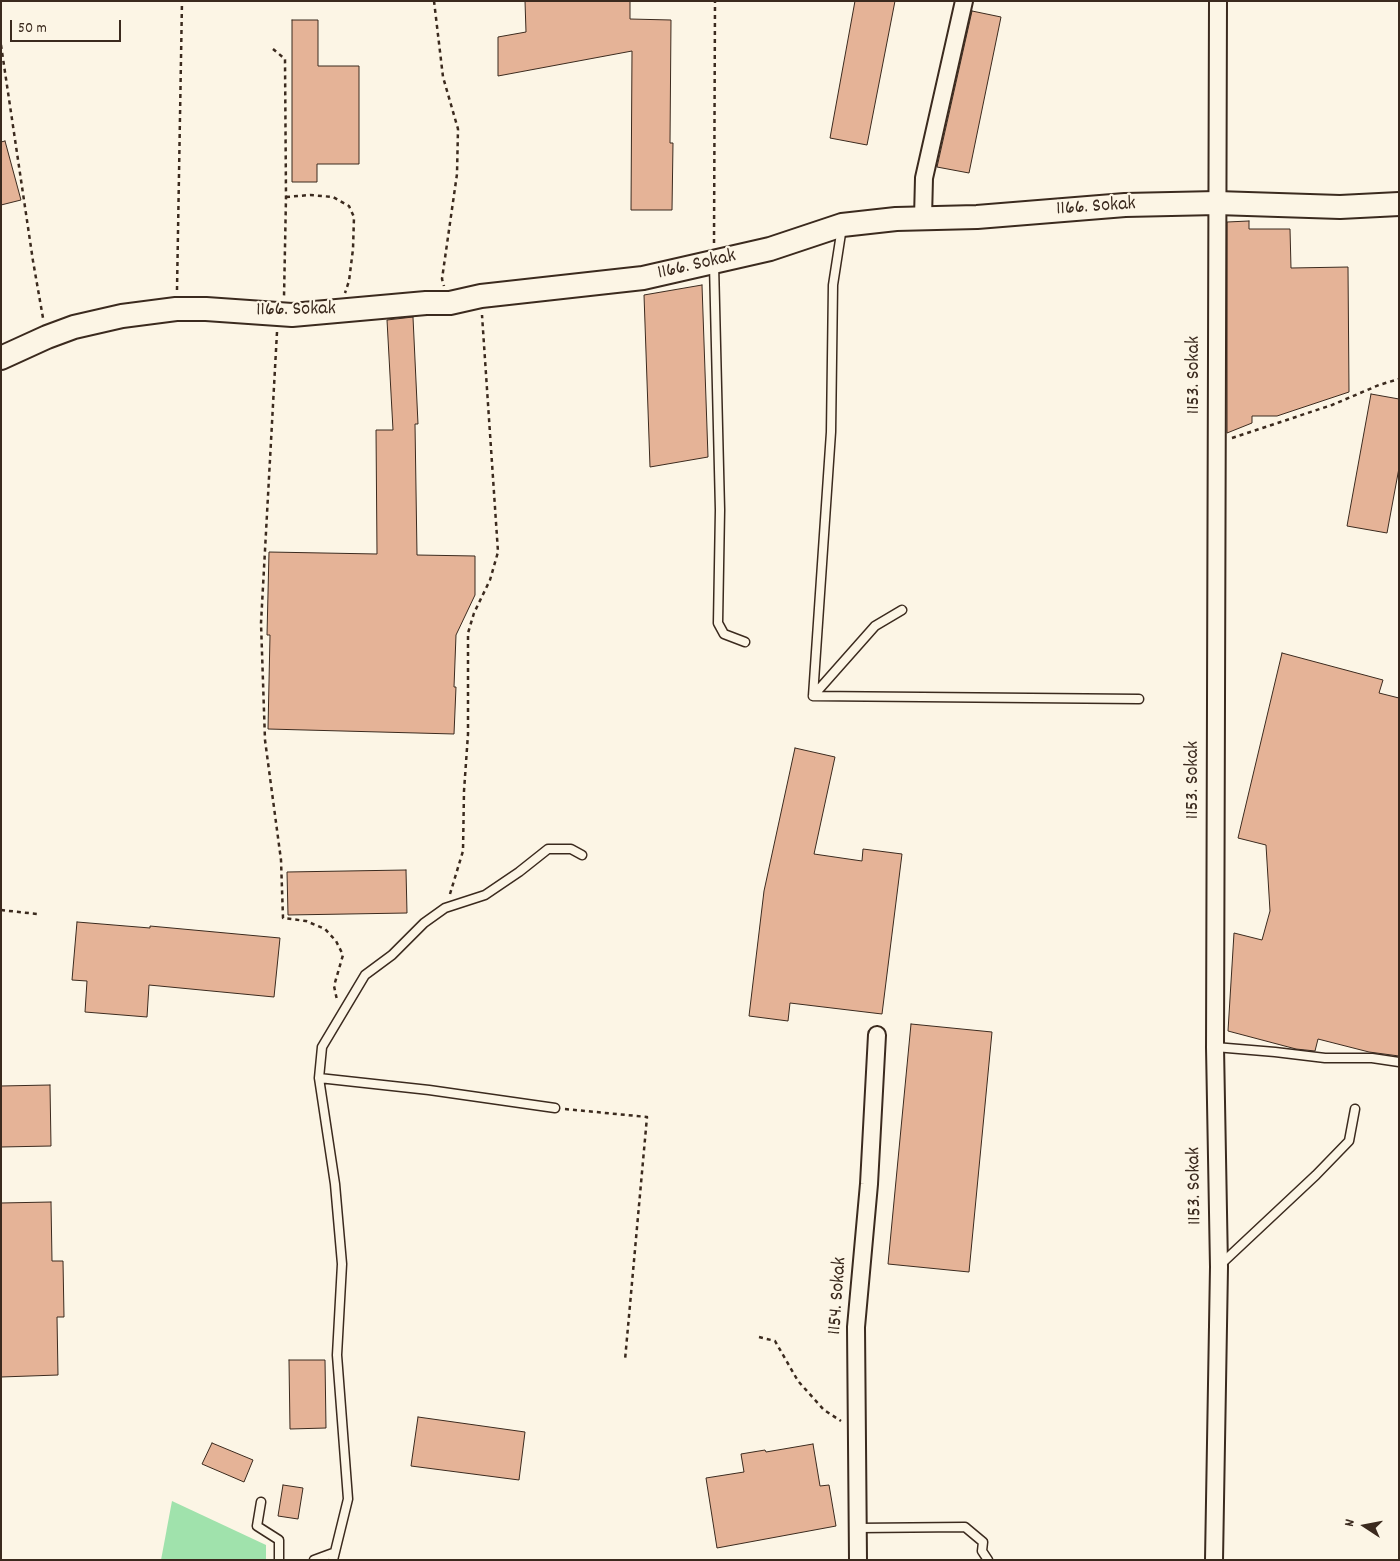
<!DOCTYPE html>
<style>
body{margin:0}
#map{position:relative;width:1400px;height:1561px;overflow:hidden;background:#fcf5e5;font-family:Dekko,sans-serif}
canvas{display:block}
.frame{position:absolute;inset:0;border:2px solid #3b2a1e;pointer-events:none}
.north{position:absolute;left:1340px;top:1501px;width:50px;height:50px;-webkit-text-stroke:4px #fcf5e5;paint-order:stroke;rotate:281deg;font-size:14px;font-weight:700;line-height:20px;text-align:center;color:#3b2a1e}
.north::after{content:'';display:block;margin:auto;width:18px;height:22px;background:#3b2a1e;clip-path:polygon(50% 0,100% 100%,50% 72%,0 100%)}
.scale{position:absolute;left:10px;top:20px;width:111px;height:22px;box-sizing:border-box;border:2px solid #3b2a1e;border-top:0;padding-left:6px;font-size:15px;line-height:18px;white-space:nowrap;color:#3b2a1e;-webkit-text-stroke:4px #fcf5e5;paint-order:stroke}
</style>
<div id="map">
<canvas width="1400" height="1561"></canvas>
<div class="frame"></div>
<div class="north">N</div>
<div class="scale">50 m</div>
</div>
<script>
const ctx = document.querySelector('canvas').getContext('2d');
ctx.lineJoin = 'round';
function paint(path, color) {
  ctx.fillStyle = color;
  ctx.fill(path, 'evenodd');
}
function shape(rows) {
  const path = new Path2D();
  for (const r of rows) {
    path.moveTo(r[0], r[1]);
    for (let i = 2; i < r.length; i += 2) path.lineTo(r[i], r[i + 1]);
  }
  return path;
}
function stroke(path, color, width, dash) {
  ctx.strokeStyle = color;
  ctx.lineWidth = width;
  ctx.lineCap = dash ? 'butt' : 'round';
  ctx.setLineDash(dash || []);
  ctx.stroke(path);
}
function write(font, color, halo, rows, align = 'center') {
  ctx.font = font + ' Dekko,sans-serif';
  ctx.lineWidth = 4.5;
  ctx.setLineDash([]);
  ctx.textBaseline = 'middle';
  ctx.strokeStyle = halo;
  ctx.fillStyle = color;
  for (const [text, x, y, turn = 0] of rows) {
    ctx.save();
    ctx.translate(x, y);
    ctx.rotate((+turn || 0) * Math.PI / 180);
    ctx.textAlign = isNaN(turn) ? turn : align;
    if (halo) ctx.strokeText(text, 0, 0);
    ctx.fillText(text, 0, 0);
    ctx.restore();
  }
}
paint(shape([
 [172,1501,266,1545,266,1560,161,1560]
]), '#a0e2ac');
const building = shape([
 [525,1,630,1,630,19,671,20,670,143,673,143,672,210,631,210,632,51,498,76,498,37,526,32,525,1],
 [855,1,895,1,867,145,830,138,855,1],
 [972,11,1001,17,969,173,937,167,972,11],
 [292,20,318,20,318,66,359,66,359,164,317,164,317,182,292,182,292,20],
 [5,141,21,200,1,205,1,142,5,141],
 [1249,221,1249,229,1290,229,1291,268,1348,267,1349,392,1277,416,1252,416,1252,423,1227,433,1227,222,1249,221],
 [702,285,708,457,650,467,644,295,702,285],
 [413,317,418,424,415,424,417,555,475,556,475,595,456,635,454,687,456,687,454,734,268,729,270,635,267,635,269,552,377,554,376,430,393,430,387,320,413,317],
 [1371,394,1399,399,1399,468,1387,533,1347,526,1371,394],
 [1282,653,1383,680,1379,693,1399,698,1399,1056,1369,1052,1318,1039,1315,1051,1296,1049,1228,1031,1234,933,1262,940,1270,911,1266,845,1238,838,1282,653],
 [795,748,835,757,814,854,862,861,863,849,902,854,882,1014,790,1003,788,1021,749,1016,764,891,795,748],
 [406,870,407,913,288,915,287,872,406,870],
 [77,922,150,928,150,926,280,938,274,997,149,985,147,1017,85,1012,87,981,72,980,77,922],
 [911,1024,992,1032,969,1272,888,1264,911,1024],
 [50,1085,51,1146,1,1147,1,1086,50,1085],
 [51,1202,52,1261,63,1261,64,1317,57,1317,58,1375,1,1377,1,1203,51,1202],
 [289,1360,325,1360,326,1428,290,1429,289,1360],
 [418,1417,525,1432,519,1480,411,1466,418,1417],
 [212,1443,253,1460,244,1482,202,1464,212,1443],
 [813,1444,820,1486,829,1485,836,1526,717,1548,706,1478,744,1472,741,1454,765,1450,766,1452,813,1444],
 [283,1485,303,1488,298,1519,278,1516,283,1485]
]);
paint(building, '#e5b397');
stroke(building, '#3b2a1e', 1);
const lane = shape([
 [842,227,833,285,831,432,813,696,1139,699],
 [714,264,720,510,718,623,724,634,745,642],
 [813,696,875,626,902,610],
 [1215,1047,1275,1052,1325,1058,1372,1058,1399,1062],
 [319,1078,429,1090,555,1108],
 [1220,1265,1316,1175,1349,1141,1355,1109],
 [261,1502,257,1526,279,1540,279,1560],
 [858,1528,965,1527,983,1542,982,1551,988,1560],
 [314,1560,333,1553],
 [333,1560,348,1499,337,1355,342,1264,335,1184,319,1078,322,1047,365,975,392,955,424,923,445,908,485,895,519,872,548,849,571,849,582,855]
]);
const street = shape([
 [923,218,924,178,964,1],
 [858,1560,856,1327,869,1184,877,1035],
 [1214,1560,1219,1267,1215,1047,1218,1]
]);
const secondary = shape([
 [1,358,47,337,74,327,122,316,176,309,206,309,292,315,426,303,450,303,481,296,643,278,770,249,842,225,896,219,977,217,1125,205,1217,203,1340,207,1399,204]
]);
stroke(lane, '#3b2a1e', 11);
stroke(street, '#3b2a1e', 20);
stroke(secondary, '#3b2a1e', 26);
stroke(shape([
 [434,1,443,77,458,129,457,174,442,279,444,286],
 [1,45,33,261,43,318],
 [273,49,285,59,286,197,284,297],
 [286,197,310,195,333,197,349,206,354,217,353,249,349,281,345,293],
 [714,243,715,1],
 [177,290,182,1],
 [277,332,261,623,265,740,281,860,283,918,306,921,325,929,336,941,343,955,334,986,337,1000],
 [1232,438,1332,405,1379,385,1399,379],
 [450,894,463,851,464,791,468,734,468,633,474,613,490,580,498,552,482,315],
 [1,910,37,914],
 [565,1109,647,1117,625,1360],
 [759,1337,775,1341,798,1381,824,1410,841,1421]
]), '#3b2a1e', 2.5, [4, 4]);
stroke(lane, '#fcf5e5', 8);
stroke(street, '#fcf5e5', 16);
stroke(secondary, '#fcf5e5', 22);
write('20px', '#3b2a1e', '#fcf5e5', [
 ["1166. Sokak",1096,208,-4],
 ["1166. Sokak",697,266,-13],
 ["1166. Sokak",296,311,-1],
 ["1153. Sokak",1195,375,-90],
 ["1153. Sokak",1194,780,-90],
 ["1153. Sokak",1196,1186,-91],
 ["1154. Sokak",839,1296,-86]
]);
</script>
